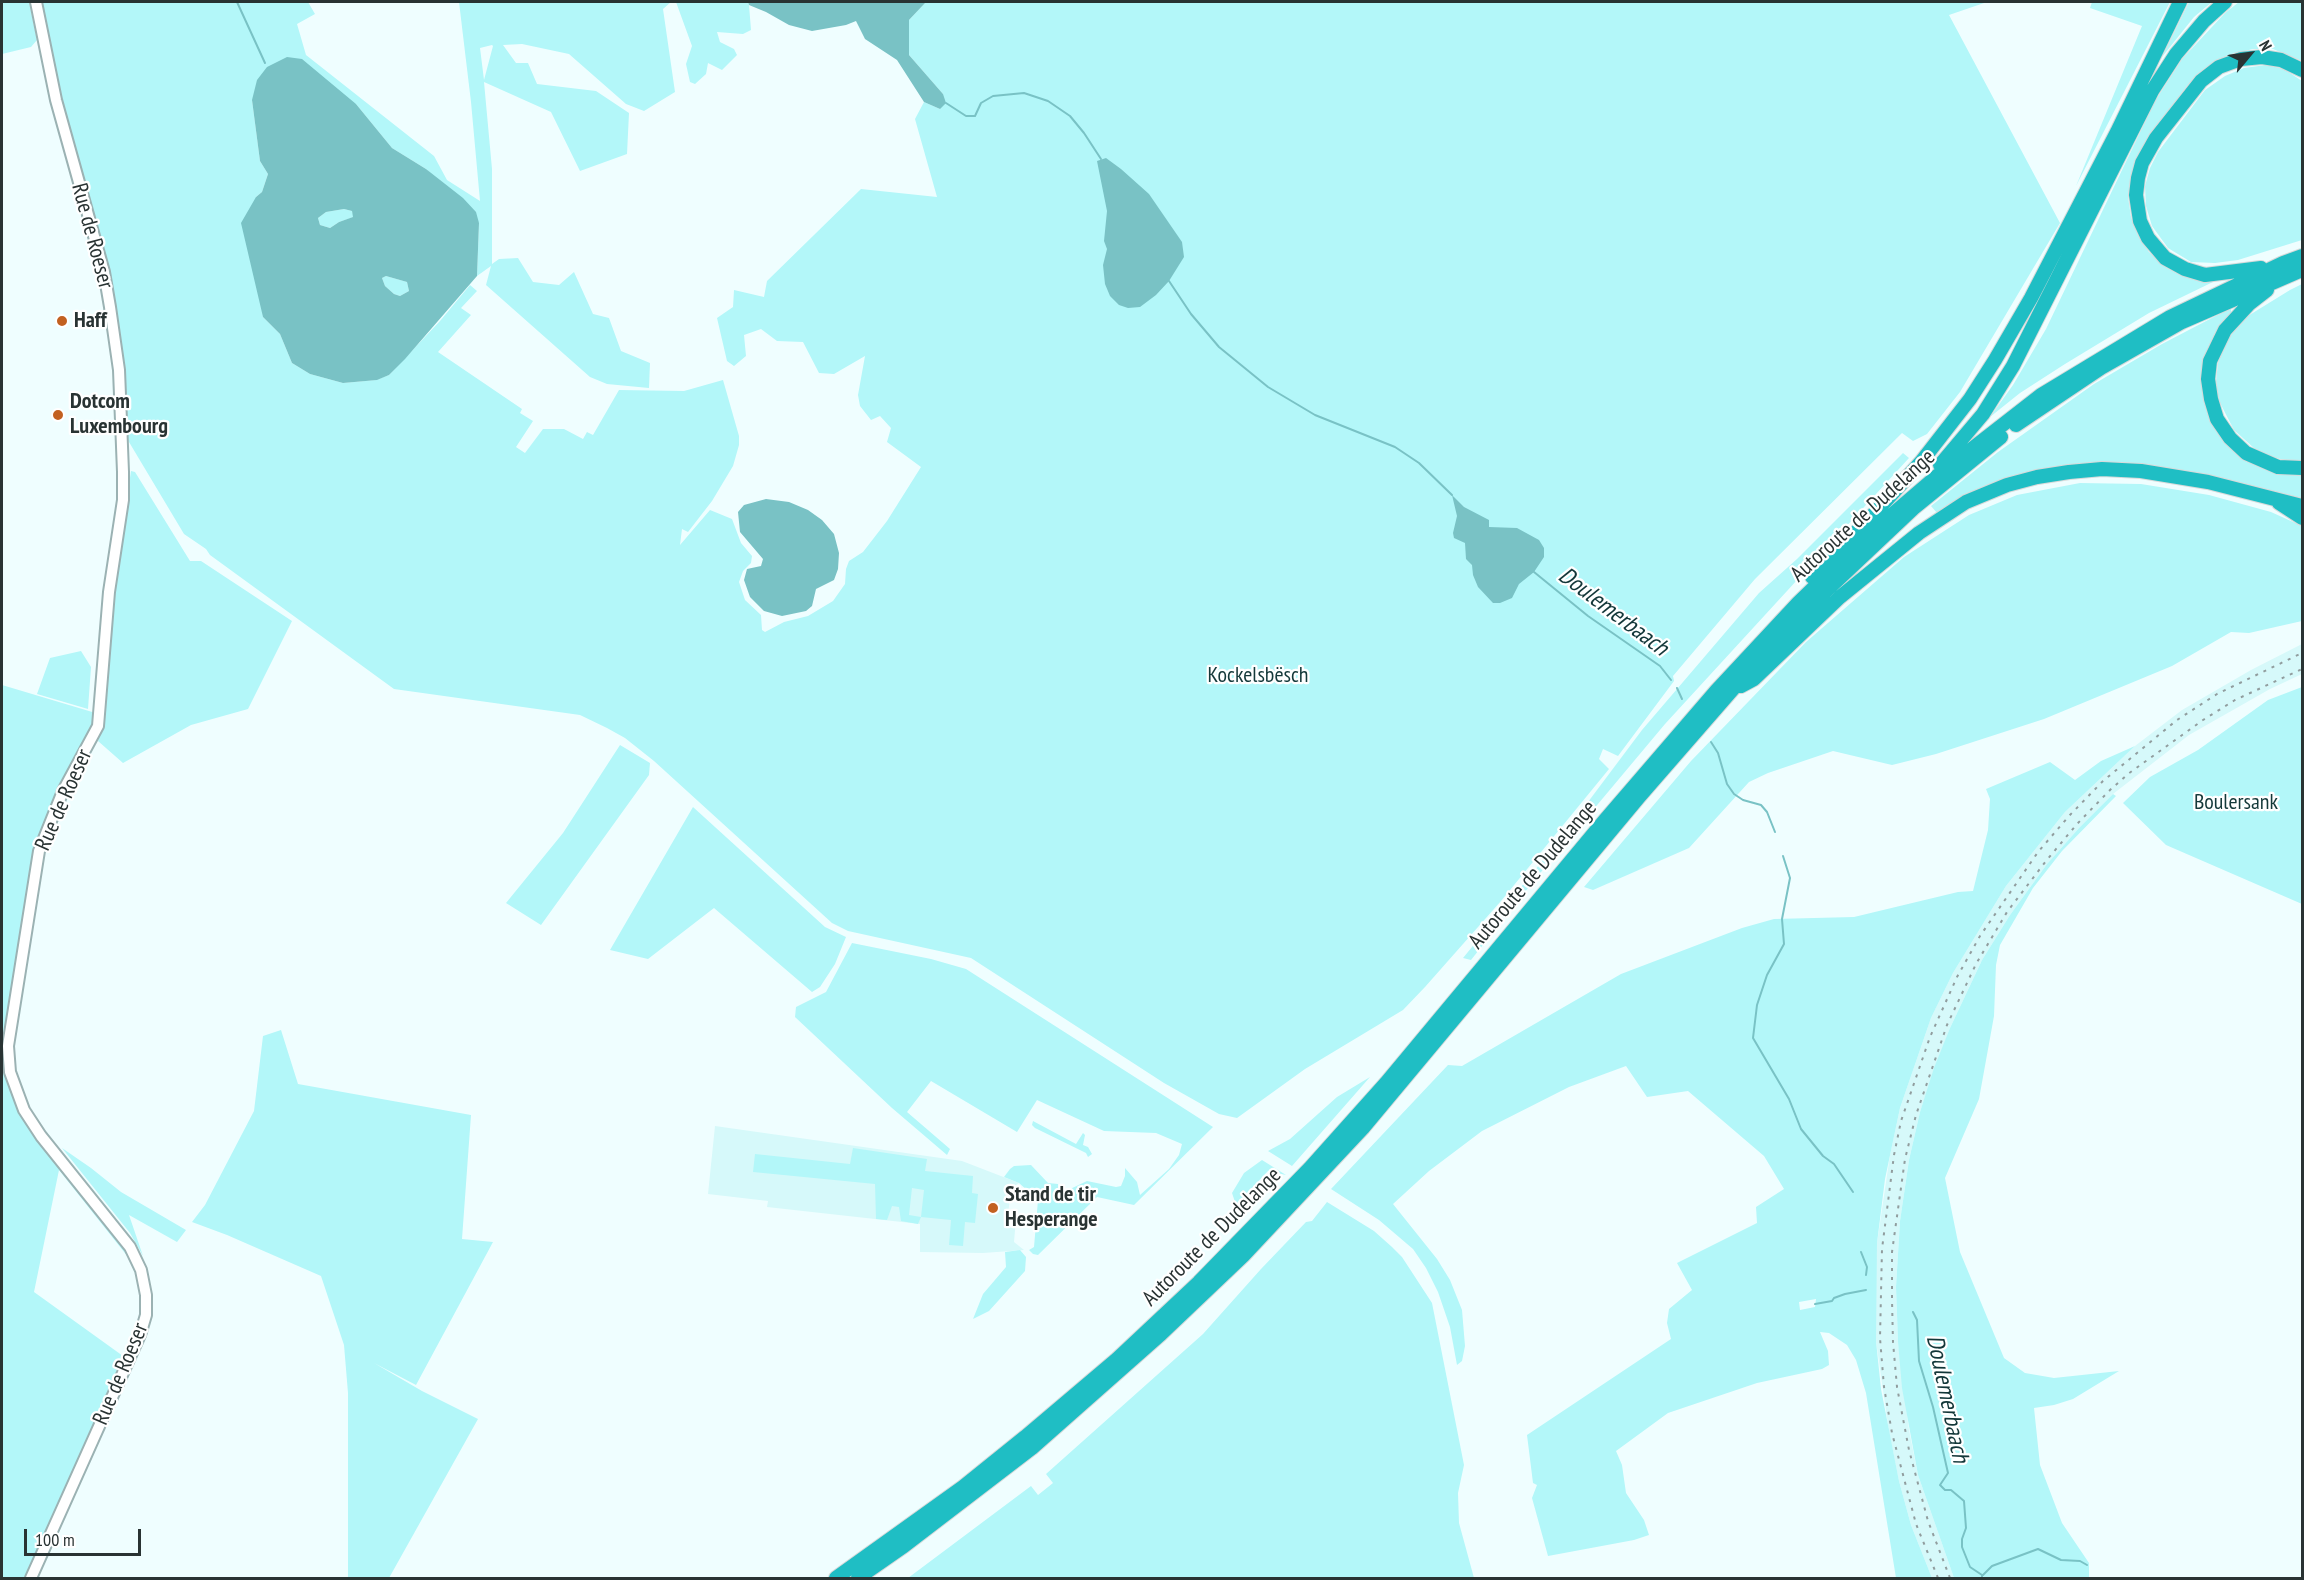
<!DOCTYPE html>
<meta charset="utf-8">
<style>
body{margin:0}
#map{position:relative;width:2304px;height:1580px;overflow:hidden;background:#effeff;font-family:"PT Sans Narrow",sans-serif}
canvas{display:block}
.frame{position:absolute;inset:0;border:3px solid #293333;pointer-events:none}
.north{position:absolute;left:2220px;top:24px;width:60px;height:60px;-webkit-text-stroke:4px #fff;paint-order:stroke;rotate:61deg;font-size:16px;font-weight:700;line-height:24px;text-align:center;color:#293333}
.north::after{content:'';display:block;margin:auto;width:21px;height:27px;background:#293333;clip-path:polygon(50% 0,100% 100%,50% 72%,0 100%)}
.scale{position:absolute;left:24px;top:1529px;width:117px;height:27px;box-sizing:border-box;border:3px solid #293333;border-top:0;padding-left:8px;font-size:18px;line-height:21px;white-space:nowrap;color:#293333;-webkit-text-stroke:4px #fff;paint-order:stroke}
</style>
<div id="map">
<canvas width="2304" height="1580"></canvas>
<div class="frame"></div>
<div class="north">N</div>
<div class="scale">100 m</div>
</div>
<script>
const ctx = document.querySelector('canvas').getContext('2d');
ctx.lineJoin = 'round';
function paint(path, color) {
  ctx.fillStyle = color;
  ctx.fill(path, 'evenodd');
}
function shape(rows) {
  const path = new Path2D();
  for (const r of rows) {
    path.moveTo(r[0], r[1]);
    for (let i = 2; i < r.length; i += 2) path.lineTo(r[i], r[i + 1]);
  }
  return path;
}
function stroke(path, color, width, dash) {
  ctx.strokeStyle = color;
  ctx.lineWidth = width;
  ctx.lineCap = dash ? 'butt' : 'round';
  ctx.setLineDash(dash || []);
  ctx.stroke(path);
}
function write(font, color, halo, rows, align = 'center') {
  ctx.font = font + ' "PT Sans Narrow",sans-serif';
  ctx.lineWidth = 4.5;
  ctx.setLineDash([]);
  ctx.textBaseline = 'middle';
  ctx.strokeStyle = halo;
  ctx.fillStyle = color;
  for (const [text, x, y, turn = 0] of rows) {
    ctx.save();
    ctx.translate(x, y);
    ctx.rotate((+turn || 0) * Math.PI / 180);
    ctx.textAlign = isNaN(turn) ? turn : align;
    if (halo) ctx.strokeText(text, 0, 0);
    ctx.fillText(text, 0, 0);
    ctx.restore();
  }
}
paint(shape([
 [2302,644,2302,674,2270,689,2189,735,2113,794,2079,828,2047,864,2010,915,1982,960,1950,1028,1920,1112,1909,1160,1900,1221,1896,1287,1898,1342,1909,1430,1918,1475,1954,1578,1932,1578,1911,1525,1899,1481,1889,1432,1876,1341,1875,1280,1877,1243,1890,1155,1900,1108,1931,1018,1953,973,2006,886,2065,812,2135,746,2182,710,2251,670],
 [715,1126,962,1161,1019,1183,1011,1188,1007,1224,1016,1219,1014,1242,1024,1250,983,1253,920,1252,920,1224,767,1207,768,1201,708,1194]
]), '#d6f9fa');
paint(shape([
 [2,2,29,2,37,40,31,47,2,54],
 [41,2,308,2,315,14,297,24,306,55,434,156,447,180,480,201,471,102,459,2,671,2,663,9,675,92,644,111,626,104,569,54,522,44,503,45,516,63,528,63,537,84,596,91,629,113,627,154,580,171,551,112,484,82,492,169,492,264,499,259,518,258,533,282,559,285,574,272,593,314,609,318,621,351,650,363,649,388,607,384,590,377,486,285,491,266,477,276,479,223,426,169,392,148,356,104,252,100,260,161,268,174,262,192,256,197,263,317,280,334,292,363,310,374,343,383,376,380,389,375,440,321,470,285,477,291,461,308,471,315,438,352,522,409,520,413,533,421,516,447,525,453,543,429,564,429,583,439,587,432,593,435,619,390,684,391,723,380,739,436,739,445,733,466,712,501,688,532,682,529,680,545,710,510,732,519,741,543,752,556,751,563,743,571,739,582,745,600,761,615,762,630,765,632,784,622,808,616,833,601,845,584,846,569,849,561,863,552,887,521,921,467,887,442,891,428,880,416,871,420,860,406,858,395,865,356,834,374,819,373,803,342,777,341,761,329,744,335,746,356,734,366,727,361,717,318,733,307,734,290,764,297,767,281,861,189,937,197,915,119,924,102,940,109,943,94,909,55,909,20,926,2,1987,2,1949,15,2060,223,1960,392,1927,434,1913,441,1902,433,1755,579,1673,676,1674,681,1618,756,1603,749,1599,759,1609,769,1501,901,1425,987,1403,1010,1305,1069,1237,1118,1219,1114,1164,1083,971,958,848,931,832,923,654,761,625,738,607,728,580,715,394,689,210,555,206,549,184,534,126,437,123,370,61,99],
 [492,45,493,46,484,80,480,48],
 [676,2,748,2,749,5,751,30,743,34,717,32,720,42,734,49,737,55,722,70,708,63,706,74,695,84,690,82,686,64,692,46],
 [2092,2,2170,2,2076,186,2142,26,2090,8],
 [2189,2,2212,2,2194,17,2162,57],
 [2239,2,2302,2,2302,61,2273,49,2253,49,2228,55,2204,69,2187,86,2151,134,2139,156,2131,177,2128,197,2131,217,2138,235,2149,252,2167,268,2179,274,2215,281,2149,313,2065,364,2020,393,1990,417,2013,385,2046,329,2155,101,2182,59,2225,13],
 [2266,65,2284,69,2302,81,2302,240,2238,260,2215,263,2191,262,2168,248,2152,226,2146,206,2145,186,2150,168,2158,152,2205,90,2225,76,2244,68],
 [344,209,352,211,354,217,339,222,330,228,320,225,318,218,326,212],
 [386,276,407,282,409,291,400,296,394,294,385,286,382,278],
 [2302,284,2302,460,2286,460,2275,458,2255,449,2234,430,2218,399,2216,381,2218,363,2225,343,2243,319,2290,290],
 [2231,308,2231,313,2221,324,2211,343,2204,362,2203,382,2242,457,2278,474,2302,475,2302,500,2117,464,1971,494,1937,513,1931,506,1998,452,2094,384,2162,344],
 [1903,453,1909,458,1665,724,1536,878,1471,960,1463,958,1561,838,1642,730,1759,593,1797,559],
 [131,471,135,472,190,561,201,561,292,621,248,709,191,725,123,763,98,741,104,715,111,607],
 [2080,483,2141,484,2209,495,2271,512,2302,526,2302,621,2249,633,2231,632,2172,666,2044,719,1936,754,1892,765,1833,751,1768,773,1749,782,1689,848,1593,890,1584,887,1691,761,1806,642,1904,557,1969,515,2017,495],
 [81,651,91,667,88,709,37,694,50,658],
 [2,685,99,714,48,819,7,1047,22,1113,133,1260,139,1282,128,1257,59,1170,34,1292,123,1356,26,1578,2,1578],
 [2302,687,2302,904,2166,845,2123,803,2150,777,2198,750,2268,700],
 [620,745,650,763,649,775,541,925,506,903,563,833],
 [2135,746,2065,812,2006,886,1953,973,1931,1018,1900,1108,1885,1179,1877,1243,1876,1341,1881,1389,1899,1481,1911,1525,1932,1578,1896,1578,1866,1393,1856,1360,1847,1345,1829,1333,1820,1332,1828,1351,1829,1365,1822,1369,1757,1383,1668,1413,1616,1451,1622,1465,1626,1493,1644,1520,1649,1535,1634,1540,1548,1556,1532,1498,1537,1485,1533,1483,1527,1435,1671,1339,1667,1323,1669,1309,1692,1290,1677,1263,1757,1223,1756,1207,1784,1189,1764,1156,1688,1091,1647,1097,1626,1066,1569,1087,1482,1131,1429,1171,1393,1204,1437,1259,1450,1280,1462,1310,1465,1346,1462,1361,1457,1365,1450,1327,1438,1292,1426,1268,1413,1249,1379,1220,1331,1189,1448,1065,1462,1066,1621,974,1742,928,1774,919,1854,917,1958,892,1973,891,1988,830,1990,799,1986,789,2050,762,2075,780,2101,761],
 [1816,1299,1815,1307,1800,1310,1799,1302],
 [2113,794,2116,796,2062,851,2033,888,2000,945,1996,965,1994,1016,1979,1099,1945,1178,1960,1252,2004,1358,2025,1373,2054,1378,2119,1371,2073,1399,2054,1405,2034,1408,2040,1465,2062,1523,2089,1563,2089,1578,1954,1578,1918,1475,1902,1388,1898,1342,1896,1287,1900,1221,1909,1160,1920,1112,1934,1068,1950,1028,1982,960,2010,915,2047,864,2079,828],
 [693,807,825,927,846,937,835,964,820,987,812,992,714,908,648,959,610,950],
 [852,943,931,959,966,969,1213,1127,1134,1205,1097,1197,1038,1255,1033,1254,1029,1250,1034,1247,1038,1200,1019,1183,1004,1177,1010,1169,1014,1166,1031,1165,1048,1183,1058,1184,1059,1192,1066,1191,1087,1181,1116,1187,1121,1186,1125,1176,1125,1168,1137,1182,1140,1195,1169,1169,1179,1155,1182,1144,1156,1133,1104,1131,1037,1100,1017,1132,931,1081,907,1112,950,1149,947,1155,892,1108,795,1017,796,1007,826,992],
 [281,1030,298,1084,471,1115,462,1239,493,1242,416,1385,374,1363,422,1391,478,1419,389,1578,348,1578,348,1393,344,1345,321,1276,227,1235,192,1222,205,1205,254,1111,263,1036],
 [1370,1077,1292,1166,1268,1151,1290,1139,1337,1097],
 [1033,1121,1076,1144,1083,1133,1085,1135,1083,1145,1088,1147,1092,1154,1088,1157,1086,1153,1035,1128,1032,1125],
 [62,1148,91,1168,121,1192,186,1230,177,1242,129,1215,143,1256,130,1233],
 [853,1148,927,1159,925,1171,973,1176,972,1193,978,1194,975,1223,965,1222,963,1246,949,1245,951,1220,921,1217,918,1224,901,1221,899,1207,892,1206,887,1220,876,1219,875,1184,753,1172,755,1154,850,1164],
 [912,1188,924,1190,921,1217,909,1215],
 [1262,1160,1286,1175,1268,1171,1236,1205,1232,1193,1244,1173],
 [1327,1202,1374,1231,1392,1247,1402,1257,1432,1303,1464,1465,1458,1493,1459,1523,1474,1578,908,1578,1031,1486,1038,1495,1053,1483,1046,1474,1203,1334,1261,1269,1306,1222,1312,1221],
 [1020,1250,1026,1257,1025,1271,989,1311,973,1319,983,1294,1006,1267,1005,1252]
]), '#b3f7f9');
paint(shape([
 [748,2,926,2,909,20,909,55,943,94,946,103,940,109,924,102,897,60,865,39,856,21,846,25,812,31,789,25,766,12,749,5],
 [287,57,302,59,356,104,392,148,426,169,463,198,476,212,479,223,477,276,405,359,389,375,377,380,343,383,310,374,292,363,280,334,263,317,241,223,256,197,262,192,268,174,260,161,252,100,257,80,267,67],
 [344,209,352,211,353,217,339,222,330,228,320,225,318,218,326,212],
 [386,276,407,282,409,291,400,296,394,294,385,286,382,278],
 [1106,158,1121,169,1149,194,1182,242,1184,257,1169,281,1156,295,1140,307,1128,308,1119,305,1110,296,1105,284,1103,265,1107,249,1104,241,1107,211,1097,161],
 [1452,495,1464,507,1489,520,1489,527,1517,528,1539,540,1544,548,1544,557,1534,572,1519,584,1512,598,1500,603,1493,603,1478,587,1473,575,1472,565,1466,559,1465,543,1454,538,1453,533,1457,516],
 [766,499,789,502,808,510,822,520,834,534,839,553,838,569,834,580,816,589,812,606,806,611,782,616,764,611,750,597,744,580,747,569,761,566,763,559,740,532,738,512,744,505]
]), '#79c2c5');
stroke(shape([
 [237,2,265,63],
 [946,103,966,116,975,116,981,103,993,96,1024,93,1048,101,1070,116,1084,133,1101,159],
 [1169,281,1191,314,1219,347,1268,387,1315,415,1395,447,1419,463,1452,495],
 [1534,572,1588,616,1660,666,1671,680],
 [1677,688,1682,699],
 [1711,742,1718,753,1727,784,1734,794,1743,800,1761,805,1767,812,1775,832],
 [1783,856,1790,878,1782,919,1784,944,1767,975,1757,1005,1753,1038,1789,1099,1801,1129,1823,1156,1834,1164,1853,1192],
 [1861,1252,1867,1267,1866,1275],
 [1815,1304,1832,1301,1834,1298,1845,1294,1866,1290],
 [1913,1312,1917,1320,1919,1361,1933,1407,1948,1473,1940,1485,1945,1490,1951,1490,1964,1501,1966,1528,1962,1539,1962,1547,1970,1567,1982,1575,1982,1578],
 [1983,1575,1992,1566,2038,1549,2061,1560,2080,1561,2087,1565]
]), '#79c2c5', 2);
const secondary = shape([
 [31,1578,140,1335,146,1315,146,1295,141,1270,130,1247,41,1136,24,1110,10,1072,8,1046,39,851,63,791,98,726,109,592,123,500,123,472,119,370,110,307,104,272,56,100,36,2]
]);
const motorway = shape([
 [2261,268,2205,275,2185,269,2165,258,2148,238,2140,221,2136,195,2138,178,2142,163,2156,138,2201,81,2219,67,2241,59,2262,57,2281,60,2302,70],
 [2267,290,2249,304,2225,330,2210,361,2208,379,2211,399,2217,419,2230,438,2246,453,2278,467,2302,468],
 [2016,425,2101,368,2182,322,2302,270],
 [1940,465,1983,414,2013,366,2152,91,2176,54,2204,21,2225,2],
 [2279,503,2302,518],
 [1812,577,1872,516,1921,462,1970,399,1995,360,2031,298,2117,132,2180,2],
 [1741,686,1754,679,1840,597,1919,533,1966,502,2007,485,2037,477,2069,472,2102,469,2141,471,2208,482,2302,506],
 [836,1578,963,1487,1025,1437,1117,1359,1199,1282,1310,1168,1386,1083,1605,820,1716,691,1798,603,1867,536,1937,476,2041,395,2170,317,2283,263,2302,256],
 [858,1578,904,1546,1032,1448,1161,1334,1243,1256,1363,1128,1639,797,1754,665,1825,592,1915,507,2001,437]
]);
stroke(secondary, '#9bb2b3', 14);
stroke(motorway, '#d8dada', 16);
stroke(secondary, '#fff', 10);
stroke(motorway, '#1fbec4', 14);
stroke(shape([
 [1938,1578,1916,1524,1892,1433,1884,1387,1880,1338,1882,1249,1894,1155,1901,1121,1930,1037,1957,977,1980,936,2038,852,2069,816,2103,781,2177,720,2217,694,2302,653],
 [1950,1578,1928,1521,1909,1450,1897,1387,1893,1342,1892,1300,1892,1252,1905,1159,1916,1115,1947,1025,1976,964,2007,912,2046,861,2077,824,2110,790,2128,774,2203,720,2235,700,2302,669]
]), '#919d9e', 2, [3, 6]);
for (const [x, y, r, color] of [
 [62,321,6,"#c26121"],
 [58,415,6,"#c26121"],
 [993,1208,6,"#c26121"]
]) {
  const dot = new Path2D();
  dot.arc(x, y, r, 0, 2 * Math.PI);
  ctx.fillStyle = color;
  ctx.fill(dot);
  stroke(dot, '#fff', 2);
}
write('22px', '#293333', '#fff', [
 ["Rue de Roeser",92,236,75],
 ["Autoroute de Dudelange",1863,516,-42],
 ["Rue de Roeser",64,800,-66],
 ["Autoroute de Dudelange",1533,875,-50],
 ["Autoroute de Dudelange",1212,1237,-45],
 ["Rue de Roeser",121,1374,-67]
]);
write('bold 22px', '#293333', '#fff', [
 ["Haff",74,321],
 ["Dotcom",70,402],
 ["Luxembourg",70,427],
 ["Stand de tir",1005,1195],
 ["Hesperange",1005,1220]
], 'left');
write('22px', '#14393a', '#fff', [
 ["Kockelsbësch",1258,676],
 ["Boulersank",2236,803]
]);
write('italic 24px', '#133739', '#fff', [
 ["Doulemerbaach",1613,612,37],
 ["Doulemerbaach",1947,1399,78]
]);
</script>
